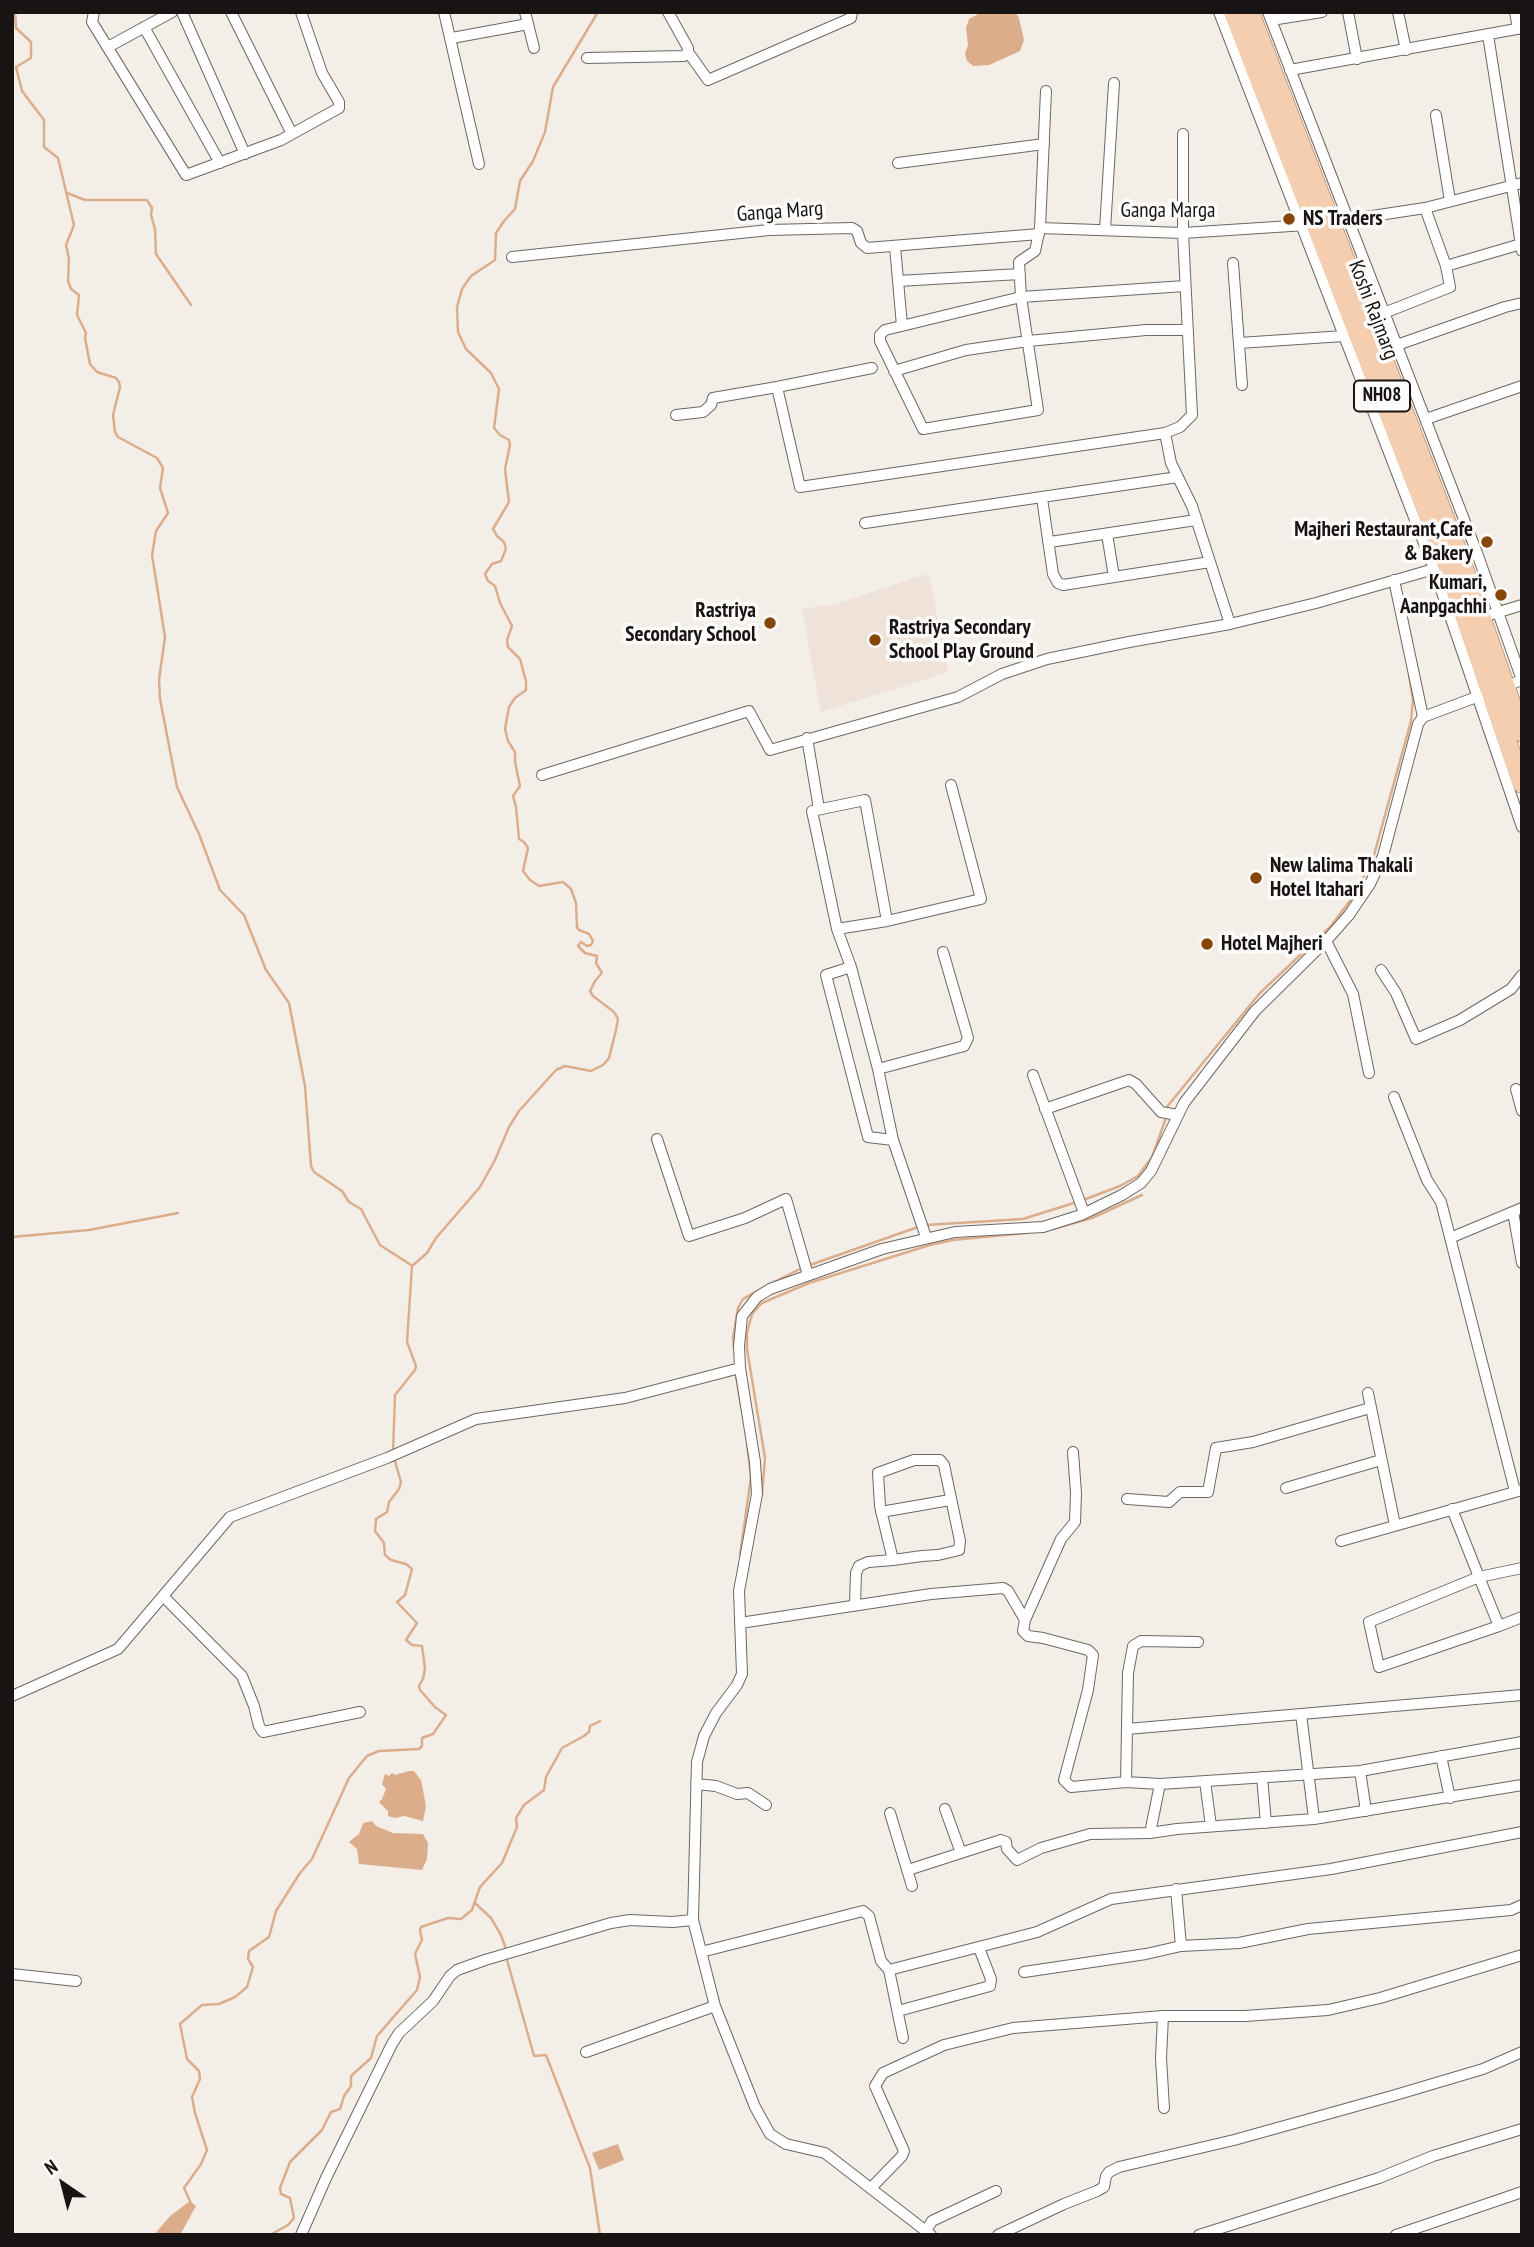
<!DOCTYPE html>
<style>
body{margin:0}
#map{position:relative;width:1534px;height:2247px;overflow:hidden;background:#f4eee9;font-family:"PT Sans Narrow",sans-serif}
canvas{display:block}
.frame{position:absolute;inset:0;border:14px solid #171413;pointer-events:none}
.north{position:absolute;left:28px;top:2149px;width:70px;height:70px;-webkit-text-stroke:5px #fefcfa;paint-order:stroke;rotate:325deg;font-size:19px;font-weight:700;line-height:28px;text-align:center;color:#171413}
.north::after{content:'';display:block;margin:auto;width:24px;height:32px;background:#171413;clip-path:polygon(50% 0,100% 100%,50% 72%,0 100%)}
</style>
<div id="map">
<canvas width="1534" height="2247"></canvas>
<div class="frame"></div>
<div class="north">N</div>
</div>
<script>
const ctx = document.querySelector('canvas').getContext('2d');
ctx.lineJoin = 'round';
function paint(path, color) {
  ctx.fillStyle = color;
  ctx.fill(path, 'evenodd');
}
function shape(rows) {
  const path = new Path2D();
  for (const r of rows) {
    path.moveTo(r[0], r[1]);
    for (let i = 2; i < r.length; i += 2) path.lineTo(r[i], r[i + 1]);
  }
  return path;
}
function stroke(path, color, width, dash) {
  ctx.strokeStyle = color;
  ctx.lineWidth = width;
  ctx.lineCap = dash ? 'butt' : 'round';
  ctx.setLineDash(dash || []);
  ctx.stroke(path);
}
function write(font, color, halo, rows, align = 'center') {
  ctx.font = font + ' "PT Sans Narrow",sans-serif';
  ctx.lineWidth = 7;
  ctx.setLineDash([]);
  ctx.textBaseline = 'middle';
  ctx.strokeStyle = halo;
  ctx.fillStyle = color;
  for (const [text, x, y, turn = 0] of rows) {
    ctx.save();
    ctx.translate(x, y);
    ctx.rotate((+turn || 0) * Math.PI / 180);
    ctx.textAlign = isNaN(turn) ? turn : align;
    if (halo) ctx.strokeText(text, 0, 0);
    ctx.fillText(text, 0, 0);
    ctx.restore();
  }
}
paint(shape([
 [924,575,929,575,948,672,821,712,802,609,836,604]
]), '#efe2d8');
paint(shape([
 [982,12,1015,12,1019,18,1024,40,1020,51,989,65,973,66,967,61,965,53,968,45,966,28,969,19],
 [409,1771,414,1771,421,1780,426,1806,423,1821,404,1816,395,1818,388,1816,388,1811,379,1802,382,1799,386,1789,382,1784,385,1774,389,1776,392,1773,395,1775],
 [372,1821,376,1826,393,1833,423,1834,428,1843,427,1859,422,1870,359,1864,357,1849,349,1842,359,1834,363,1823],
 [618,2144,624,2160,599,2170,592,2153],
 [190,2201,196,2206,180,2235,154,2235,170,2216]
]), '#dcad8b');
stroke(shape([
 [15,12,16,28,31,42,31,58,16,67,22,91,44,120,44,147,58,158,74,225,66,245,69,259,68,281,71,289,79,295,77,315,86,333,85,338,90,364,97,372,116,378,119,382,120,387,113,415,115,432,118,437,157,458,163,468,160,488,168,513,156,531,152,555,165,637,159,680,160,699,177,787,199,834,220,890,244,915,266,970,289,1003,305,1086,311,1166,314,1172,342,1191,349,1202,361,1209,380,1245,411,1265],
 [67,193,85,200,147,200,152,208,151,215,155,229,156,254,191,305],
 [1166,1108,1260,993,1330,927,1356,893,1374,855,1411,721,1413,700,1409,675],
 [1083,1200,1120,1186,1138,1176,1152,1157,1166,1118],
 [926,1225,1023,1219,1077,1202],
 [1053,1229,1092,1218,1142,1195],
 [12,1237,89,1230,178,1213],
 [810,1265,918,1227],
 [772,1283,800,1269],
 [734,1348,733,1338,738,1308,743,1299,766,1286],
 [736,1375,741,1406],
 [393,1452,395,1395,415,1370,416,1366,407,1342,412,1266,427,1253,436,1238,480,1187,495,1160,509,1127,519,1111,556,1070,565,1066,591,1071,603,1065,609,1058,616,1030,618,1019,614,1012,593,996,590,991,595,981,602,973,596,963,597,956,585,953,578,946,581,942,587,946,591,945,593,941,589,934,579,930,577,927,576,903,571,889,563,882,539,886,530,880,523,871,528,848,524,842,519,839,516,807,513,796,520,786,515,762,515,752,508,741,505,729,509,707,515,698,526,690,526,681,520,659,508,647,507,640,512,626,500,603,495,586,488,581,485,574,492,564,501,561,506,549,504,542,497,536,493,529,509,502,505,469,510,445,509,440,500,435,494,428,499,389,491,373,466,349,458,332,457,307,462,289,471,276,495,260,496,233,504,221,515,209,520,181,533,161,545,132,553,87,598,12],
 [762,1495,765,1458,747,1349,747,1333,752,1314,762,1303,809,1283,930,1245,953,1240,1026,1233],
 [740,1555,751,1477,747,1444],
 [475,1903,491,1918,501,1935,506,1949],
 [507,1960,534,2056,546,2055,590,2168,600,2235],
 [190,2201,184,2188,201,2164,207,2150,195,2113,192,2097,200,2079,199,2071,187,2059,180,2024,202,2005,219,2004,235,1997,247,1987,253,1967,248,1959,249,1951,269,1937,276,1911,300,1873,312,1859,349,1778,362,1762,367,1756,379,1751,419,1749,422,1746,422,1738,433,1734,446,1715,435,1707,420,1690,419,1686,423,1679,425,1668,422,1646,412,1645,406,1640,417,1623,397,1602,405,1595,412,1569,406,1564,391,1560,385,1555,384,1543,375,1531,376,1519,387,1512,389,1502,399,1489,401,1482,394,1458],
 [270,2235,288,2225,294,2218,290,2198,281,2194,280,2188,290,2162,322,2130,331,2112,340,2109,344,2096,351,2086,351,2076,371,2058,377,2036,417,1990,420,1977,415,1954,422,1940,420,1930,421,1927,448,1918,461,1919,472,1910,480,1887,502,1863,517,1827,516,1818,524,1805,544,1790,546,1777,562,1748,584,1736,589,1732,590,1726,600,1721]
]), '#dcad8b', 2.5);
const street = shape([
 [94,12,92,22,186,175,281,140,339,108,339,102,322,73,301,12],
 [182,12,245,154],
 [231,12,291,132],
 [444,12,479,164],
 [525,12,534,48],
 [1219,12,1434,569,1522,827],
 [1268,12,1477,553,1522,680],
 [1348,12,1357,59],
 [1398,12,1406,50],
 [1515,12,1518,29],
 [1271,20,1322,12],
 [144,27,220,163],
 [1488,35,1522,251],
 [452,38,528,24],
 [108,47,172,12],
 [688,52,708,80,851,18,852,12],
 [587,58,684,56,688,52,688,48,668,12],
 [1290,70,1522,28],
 [1046,91,1040,228,1035,251,1019,262,1021,297,1038,410,923,429,880,341,880,335,885,330,1021,297,1185,286],
 [1436,115,1450,201],
 [898,163,1044,144],
 [1326,223,1425,208,1522,183],
 [1040,228,1183,233,1306,225],
 [1105,230,1114,83],
 [895,246,902,326],
 [512,257,769,230,852,228,857,231,861,243,867,248,1039,234],
 [1233,263,1242,385],
 [1446,266,1521,244],
 [898,281,1020,274],
 [1384,313,1450,287,1446,266,1425,208],
 [1239,343,1344,336],
 [1397,345,1505,307,1522,303],
 [872,368,777,387,800,487,1165,433,1180,427,1192,415,1183,233,1183,134],
 [894,371,966,350,1028,341,1146,330,1188,330],
 [676,415,703,412,711,405,713,398,777,387],
 [1426,419,1522,386],
 [1165,433,1171,463,1192,506,1230,624],
 [1042,498,1053,574,1058,583,1063,585,1210,562],
 [865,523,1178,477],
 [1107,534,1114,577],
 [1050,542,1196,520],
 [1394,580,1423,717],
 [1476,619,1522,605],
 [807,738,819,809],
 [542,775,749,711,770,750,958,697,1002,674,1047,659,1129,642,1230,624,1316,603,1434,569],
 [887,921,981,899,951,785],
 [837,929,887,921,865,800,812,811,837,929,851,967],
 [1326,941,1353,994,1369,1073],
 [1381,970,1396,993,1416,1039,1460,1020,1511,989,1522,975],
 [878,1069,964,1046,968,1038,943,952],
 [1033,1075,1084,1213],
 [1516,1089,1522,1111],
 [1394,1097,1427,1180,1441,1202,1515,1491],
 [1045,1109,1129,1080,1136,1084,1161,1112,1178,1115],
 [657,1139,689,1236,745,1218,786,1199,808,1275],
 [893,1140,878,1069,851,967,826,975,868,1137,893,1140,926,1237],
 [1513,1212,1522,1263],
 [1450,1238,1522,1208],
 [1368,1393,1395,1525],
 [1286,1488,1381,1460],
 [1127,1499,1169,1502,1180,1492,1208,1492,1216,1448,1253,1442,1370,1408],
 [1452,1509,1479,1577,1499,1626,1379,1667,1369,1622,1479,1577,1522,1568],
 [881,1512,950,1500],
 [1341,1541,1522,1490],
 [163,1596,242,1676,254,1706,259,1726,263,1732,360,1712],
 [855,1605,856,1573,859,1566,868,1562,893,1560,922,1556,938,1555,959,1550,960,1541,944,1465,940,1460,914,1460,878,1473,880,1506,893,1560],
 [1025,1620,1061,1539,1075,1522,1076,1493,1073,1452],
 [740,1623,931,1594,1003,1588,1008,1591,1025,1620,1023,1631,1028,1636,1043,1638,1088,1650,1093,1655,1088,1690,1064,1780,1071,1787,1126,1782,1160,1784,1360,1771,1522,1742],
 [1499,1626,1522,1617],
 [12,1696,118,1649,230,1517,387,1458,476,1419,625,1398,740,1368],
 [1301,1714,1314,1819],
 [1127,1729,1522,1695],
 [1441,1756,1450,1798],
 [1360,1771,1366,1811],
 [1262,1777,1266,1823],
 [1205,1781,1211,1826],
 [1126,1782,1128,1673,1133,1646,1141,1641,1198,1642],
 [696,1784,716,1786,737,1794,748,1793,766,1805],
 [945,1809,961,1853],
 [890,1813,912,1886],
 [1150,1833,1160,1784],
 [908,1870,1001,1840,1006,1842,1007,1849,1017,1860,1041,1848,1090,1834,1150,1833,1177,1829,1314,1819,1522,1785],
 [1176,1889,1181,1946],
 [701,1952,863,1911,869,1916,881,1961,889,1970],
 [1024,1972,1146,1954,1181,1946,1239,1943,1308,1929,1511,1910,1522,1905],
 [12,1974,76,1981],
 [898,2011,990,1986,991,1979,979,1948],
 [903,2038,889,1970,1037,1932,1111,1899,1331,1869,1522,1832],
 [586,2052,715,2006],
 [1164,2108,1161,2058,1163,2016,1245,2016,1328,2010,1380,1998,1522,1955],
 [871,2188,902,2156,904,2151,875,2086,883,2073,944,2045,1013,2028,1163,2016],
 [926,2231,932,2221,996,2191],
 [301,2235,326,2178,392,2044,399,2033,433,2001,450,1976,457,1970,485,1960,611,1923,630,1920,672,1922,693,1920],
 [931,2235,825,2153,786,2144,770,2134,755,2107,715,2006,693,1920,697,1762,704,1736,716,1713,737,1685,742,1674,739,1591,757,1494,755,1462,740,1368,739,1346,742,1316,757,1297,770,1289,882,1249,955,1232,1043,1227,1081,1215,1122,1195,1141,1183,1151,1171,1184,1103,1255,1011,1326,941,1349,915,1370,884,1383,856,1418,724,1423,717,1522,680],
 [998,2235,1064,2204,1097,2191,1104,2187,1106,2176,1109,2172,1119,2167,1234,2140,1392,2096,1483,2069,1522,2052],
 [1199,2235,1379,2178,1433,2156,1522,2129],
 [1396,2235,1522,2192]
]);
const primary = shape([
 [1233,12,1447,564,1522,784],
 [1250,12,1461,559,1522,733]
]);
stroke(street, '#6d6763', 12);
stroke(primary, '#a37655', 19);
stroke(street, '#fff', 10);
stroke(primary, '#f5cdaf', 18);
for (const [x, y, r, color] of [
 [1289,219,7,"#854608"],
 [1487,542,7,"#854608"],
 [1501,595,7,"#854608"],
 [770,623,7,"#854608"],
 [875,640,7,"#854608"],
 [1256,878,7,"#854608"],
 [1207,944,7,"#854608"]
]) {
  const dot = new Path2D();
  dot.arc(x, y, r, 0, 2 * Math.PI);
  ctx.fillStyle = color;
  ctx.fill(dot);
  stroke(dot, '#fefcfa', 2.5);
}
for (const [x, y, w] of [
 [1382,396,56]
]) {
  const box = new Path2D();
  box.roundRect(x - w / 2, y - 15.5, w, 31, 5);
  ctx.fillStyle = '#fefcfa';
  ctx.fill(box);
  stroke(box, '#171413', 2);
}
write('bold 19px', '#171413', null, [
 ["NH08",1382,396]
]);
write('21px', '#171413', '#fefcfa', [
 ["Ganga Marga",1168,211],
 ["Ganga Marg",780,212,-4],
 ["Koshi Rajmarg",1373,310,69]
]);
write('bold 21px', '#171413', '#fefcfa', [
 ["NS Traders",1303,219],
 ["Majheri Restaurant,Cafe",1473,530,"right"],
 ["& Bakery",1473,554,"right"],
 ["Kumari,",1487,583,"right"],
 ["Aanpgachhi",1487,607,"right"],
 ["Rastriya",756,611,"right"],
 ["Secondary School",756,635,"right"],
 ["Rastriya Secondary",889,628],
 ["School Play Ground",889,652],
 ["New lalima Thakali",1270,866],
 ["Hotel Itahari",1270,890],
 ["Hotel Majheri",1221,944]
], 'left');
</script>
